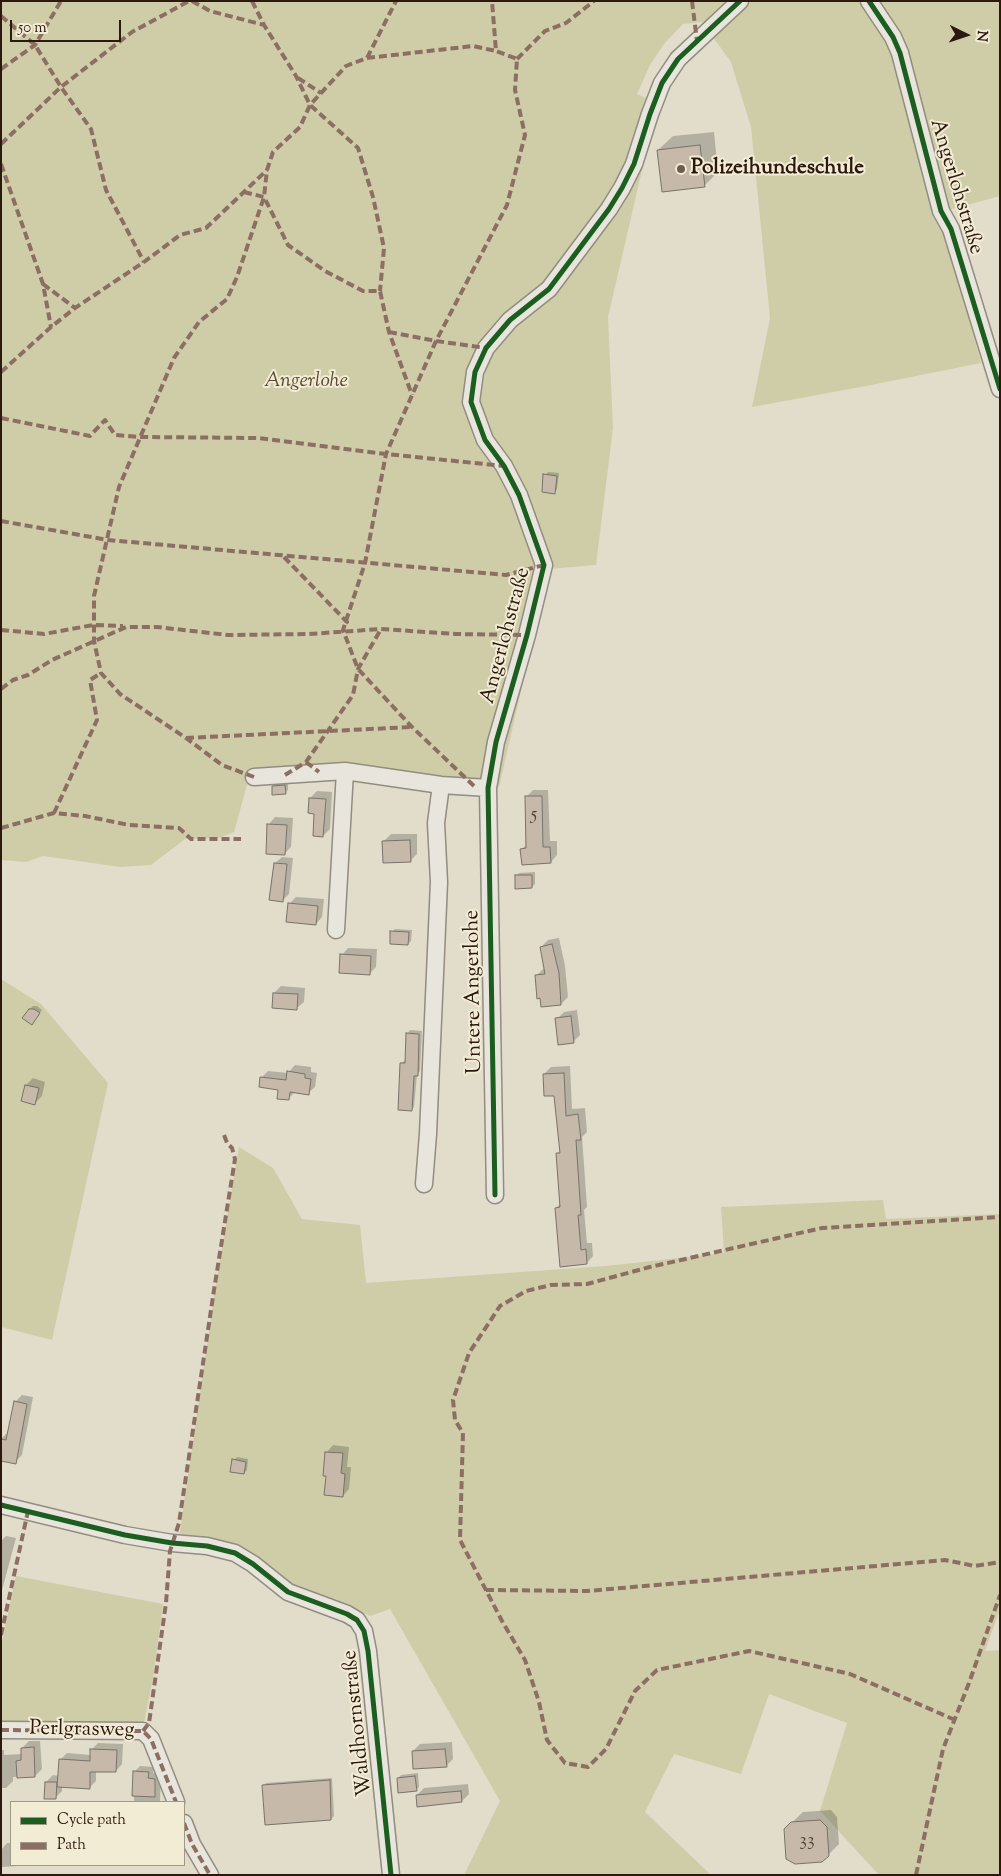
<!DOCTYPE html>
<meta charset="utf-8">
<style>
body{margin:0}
#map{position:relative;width:1001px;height:1876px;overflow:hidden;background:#e2dcca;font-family:"Sorts Mill Goudy",serif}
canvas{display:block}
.frame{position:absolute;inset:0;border:2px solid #2b180f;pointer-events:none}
.legend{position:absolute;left:10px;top:1801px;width:175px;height:65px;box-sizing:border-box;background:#f3ecd5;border:1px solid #a39786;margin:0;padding:6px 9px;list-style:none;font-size:15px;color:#2b180f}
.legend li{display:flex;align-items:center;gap:10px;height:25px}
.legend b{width:25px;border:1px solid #a39786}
.north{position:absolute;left:941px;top:10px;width:50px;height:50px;-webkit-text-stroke:4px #f3ecd5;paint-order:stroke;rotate:94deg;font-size:14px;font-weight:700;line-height:20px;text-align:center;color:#2b180f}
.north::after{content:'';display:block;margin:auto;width:18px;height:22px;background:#2b180f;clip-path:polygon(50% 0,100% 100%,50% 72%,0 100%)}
.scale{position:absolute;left:10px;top:20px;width:111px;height:22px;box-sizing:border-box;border:2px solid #2b180f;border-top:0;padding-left:6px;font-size:15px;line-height:18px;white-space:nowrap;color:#2b180f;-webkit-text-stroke:4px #f3ecd5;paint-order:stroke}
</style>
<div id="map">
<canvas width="1001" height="1876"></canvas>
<div class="frame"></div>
<ul class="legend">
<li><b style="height:6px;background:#1b5e20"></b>Cycle path</li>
<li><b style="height:6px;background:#8d6e63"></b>Path</li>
</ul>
<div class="north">N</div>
<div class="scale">50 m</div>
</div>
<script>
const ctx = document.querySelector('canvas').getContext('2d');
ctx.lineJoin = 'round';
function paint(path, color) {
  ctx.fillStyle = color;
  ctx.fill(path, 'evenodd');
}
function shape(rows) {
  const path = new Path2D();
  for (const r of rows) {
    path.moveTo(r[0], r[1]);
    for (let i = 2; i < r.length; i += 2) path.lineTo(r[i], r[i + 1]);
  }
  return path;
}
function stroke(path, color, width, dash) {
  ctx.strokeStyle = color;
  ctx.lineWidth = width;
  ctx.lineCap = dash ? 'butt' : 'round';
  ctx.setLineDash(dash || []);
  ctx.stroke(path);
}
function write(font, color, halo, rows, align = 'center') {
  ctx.font = font + ' "Sorts Mill Goudy",serif';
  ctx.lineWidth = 4;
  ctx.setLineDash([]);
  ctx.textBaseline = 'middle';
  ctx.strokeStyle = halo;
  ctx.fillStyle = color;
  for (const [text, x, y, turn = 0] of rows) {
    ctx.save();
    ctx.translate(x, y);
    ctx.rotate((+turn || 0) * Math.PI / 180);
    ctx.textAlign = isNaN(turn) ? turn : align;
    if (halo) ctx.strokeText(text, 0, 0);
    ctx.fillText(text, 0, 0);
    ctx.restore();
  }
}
paint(shape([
 [1,1,1000,1,1000,196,941,212,981,363,866,386,752,407,770,318,751,127,731,62,702,22,683,24,664,44,650,65,637,94,650,100,649,140,608,317,613,428,596,565,549,569,499,787,372,766,250,774,234,832,219,838,185,839,151,865,120,867,43,856,26,862,1,860],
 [1,979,41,1004,108,1083,52,1340,1,1327],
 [239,1147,273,1168,302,1219,360,1225,366,1283,606,1266,724,1253,721,1207,883,1200,886,1219,1000,1214,1000,1609,985,1651,1000,1650,1000,1875,879,1875,820,1811,847,1723,769,1694,741,1774,674,1754,645,1812,711,1875,464,1875,500,1801,390,1609,370,1616,349,1606,285,1583,274,1572,237,1544,179,1538,215,1290],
 [16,1576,163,1604,153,1678,144,1723,1,1722,1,1646]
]), '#cfcda8');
paint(shape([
 [714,132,718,172,704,186,658,150,673,136],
 [548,472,559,473,557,489,554,492,545,475],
 [288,782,288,790,285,793,273,786,276,783],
 [533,790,548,790,550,841,557,841,557,855,551,862,522,849,527,844,526,797],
 [317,791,332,792,330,829,323,836,310,798],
 [275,817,293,818,291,847,284,854,269,824],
 [391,834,417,834,417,854,410,861,384,841],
 [282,857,293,858,289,894,282,901,275,863],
 [535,872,535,884,532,887,516,876,519,873],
 [296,897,324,899,322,917,316,924,289,904],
 [395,929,412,930,411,941,408,944,392,932],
 [559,938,565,966,568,997,561,1004,536,976,543,969,545,968,541,947,548,940],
 [348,948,377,949,376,967,369,974,342,955],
 [281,986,305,988,304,1002,297,1008,274,993],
 [33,1006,37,1006,42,1010,35,1020,30,1009],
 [577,1010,580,1035,573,1042,557,1019,564,1012],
 [410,1030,422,1031,420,1071,417,1075,414,1107,411,1110,401,1063,406,1060,407,1034],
 [295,1065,311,1067,311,1072,317,1073,315,1087,308,1093,296,1091,288,1099,280,1089,261,1078,268,1071,288,1073],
 [570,1066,572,1109,585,1108,587,1132,582,1137,587,1207,584,1210,587,1243,592,1243,593,1256,587,1263,556,1208,561,1203,557,1154,561,1150,555,1095,544,1074,551,1067],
 [33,1078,45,1082,42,1096,35,1103,26,1085],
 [22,1395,33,1397,22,1455,15,1462,1,1439,7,1433,15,1402],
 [333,1445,349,1447,347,1467,351,1467,349,1489,343,1496,327,1475,327,1452],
 [237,1457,248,1459,247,1470,244,1473,234,1460],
 [6,1536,16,1538,1,1594,1,1541],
 [29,1741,40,1741,42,1769,35,1776,13,1777,13,1781,6,1788,1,1788,1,1750,4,1750,4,1755,22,1754,22,1748],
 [452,1742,453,1759,446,1766,413,1751,420,1744],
 [98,1743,123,1744,122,1764,116,1771,96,1771,96,1781,90,1787,62,1786,62,1791,55,1798,46,1782,53,1775,59,1776,60,1760,67,1753,91,1755,91,1750],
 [140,1766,154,1767,153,1773,161,1774,160,1801,165,1801,165,1802,134,1802,134,1772],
 [418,1773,419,1787,416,1790,398,1778,401,1775],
 [332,1778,334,1816,331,1819,263,1786,266,1783],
 [468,1784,469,1794,462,1801,417,1795,424,1788],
 [831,1810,837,1817,839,1844,822,1861,785,1829,803,1812],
 [7,1843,11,1843,11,1865,34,1865,2,1867,1,1850]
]), '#0003');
const building = shape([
 [700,145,705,187,662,192,657,150,700,145],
 [543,474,557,476,555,494,542,492,543,474],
 [285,785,286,794,272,795,272,786,285,785],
 [525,796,542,796,543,847,550,847,551,863,522,865,520,849,526,848,525,796],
 [309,798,326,799,323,837,313,836,314,814,308,813,309,798],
 [267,824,287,825,285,855,266,854,267,824],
 [410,840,411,862,383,863,382,841,410,840],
 [274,863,287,864,283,902,269,900,274,863],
 [515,875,532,875,532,888,515,889,515,875],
 [288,903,318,906,316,925,286,922,288,903],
 [390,931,409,932,408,945,390,944,390,931],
 [552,944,559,973,561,1005,541,1007,540,998,537,999,535,975,545,974,540,947,552,944],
 [340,954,371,956,370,975,339,973,340,954],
 [273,993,298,994,297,1010,272,1008,273,993],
 [29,1009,34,1009,40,1013,32,1025,22,1018,29,1009],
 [571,1016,574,1043,558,1045,555,1018,571,1016],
 [406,1033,419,1034,418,1076,414,1076,412,1111,398,1110,400,1063,405,1063,406,1033],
 [287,1071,305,1074,305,1078,311,1079,309,1095,290,1092,289,1100,277,1099,278,1090,259,1087,260,1077,286,1080,287,1071],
 [564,1073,566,1116,578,1114,581,1140,576,1140,581,1215,578,1215,581,1250,586,1249,587,1264,560,1267,555,1208,560,1207,556,1153,560,1153,554,1096,544,1096,543,1074,564,1073],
 [25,1085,39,1088,35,1105,21,1101,25,1085],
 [14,1401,27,1404,16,1464,1,1461,1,1439,6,1440,14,1401],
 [325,1452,343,1453,341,1473,345,1474,343,1497,324,1495,326,1476,323,1476,325,1452],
 [232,1459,246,1462,244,1474,230,1472,232,1459],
 [34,1747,35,1777,17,1778,16,1761,21,1760,21,1748,34,1747],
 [90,1749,117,1750,116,1772,90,1772,90,1789,57,1787,59,1759,90,1761,90,1749],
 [445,1749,447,1767,413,1769,412,1751,445,1749],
 [133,1771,149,1772,148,1778,155,1779,155,1797,132,1796,133,1771],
 [415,1776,417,1791,398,1793,397,1778,415,1776],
 [330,1780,331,1820,265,1825,262,1785,330,1780],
 [45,1782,57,1782,56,1799,44,1799,45,1782],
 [461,1791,462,1802,417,1807,416,1795,461,1791],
 [820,1820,827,1827,829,1856,822,1862,795,1864,786,1859,784,1829,791,1822,820,1820]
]);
paint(building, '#c7b9a9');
stroke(building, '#787268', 1);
const minor = shape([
 [869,1,893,37,900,53,941,211,951,229,1000,389],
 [254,777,345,771,441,785,488,788],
 [336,930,345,771],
 [424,1184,428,1134,439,882,436,823,441,785],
 [495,1195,488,788,496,742,527,635,544,565,519,495,504,466,485,440,471,402,475,372,486,348,510,320,549,289,609,209,622,188,634,164,650,114,662,83,678,59,740,1],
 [1,1505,125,1535,172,1543,207,1546,235,1553,253,1564,288,1592,347,1614,357,1620,364,1631,368,1651,391,1875],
 [1,1730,143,1731,151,1739,176,1802],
 [184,1823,192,1844,210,1875]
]);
stroke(minor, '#928c81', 19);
stroke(minor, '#e8e5dc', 16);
stroke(shape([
 [192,1,210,11,264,25],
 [252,1,264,25,296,76,310,105,358,148,373,197,384,248,380,291],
 [692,1,697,41],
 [1,16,35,45,61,87,91,129,106,190,144,262],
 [367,58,473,46,496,51],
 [517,59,545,31,566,23,594,1],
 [1,69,35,45,61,1],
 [298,78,321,93],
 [1,144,61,87,132,32,189,1],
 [1,164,43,284,51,327],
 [244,192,264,197,288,245,325,271,363,291,380,291,389,332,412,395],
 [43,284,75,308],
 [389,332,436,341,486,348],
 [1,372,51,327,75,308,144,262,180,235,206,228,267,170],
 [1,418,90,436,105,420,115,435,140,437,258,438,386,454,504,466],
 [1,521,108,540,506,575,544,565],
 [284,557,347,622,343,625],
 [1,630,44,634,93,625,123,626],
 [1,689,13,680,28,675,52,660,126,627,157,627,228,635,309,634,381,629,456,634,527,635],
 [186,738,412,727],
 [306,762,319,772],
 [285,775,306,762,353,695,358,669,381,629],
 [254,777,222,765,186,738,120,694,101,673,94,641,94,596,119,487,174,358,199,322,227,299,237,277,264,197,267,170,273,152,300,127,310,105,346,66,367,58,396,1],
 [474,786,412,727,358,669,343,630,365,563,386,454,436,341,507,205,525,135,515,90,517,59,496,51,492,1],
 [54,813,97,720,90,680,101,673],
 [1,828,54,813,85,816,129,825,179,828,191,839,241,839],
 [486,1590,587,1591,945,1560,975,1566,1000,1562],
 [1,1635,28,1511],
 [955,1720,850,1674,749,1651,657,1670,635,1691,606,1749,588,1767,565,1763,547,1740,539,1702,525,1660,502,1621,460,1540,463,1433,455,1420,453,1400,469,1353,500,1306,526,1291,551,1285,587,1284,650,1267,822,1228,1000,1217],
 [1,1730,143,1731,151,1739,176,1802],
 [143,1731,149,1723,166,1603,170,1551,179,1523,214,1290,235,1159,232,1148,227,1143,223,1132],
 [184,1823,192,1844,210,1875],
 [916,1875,943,1749,969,1683,1000,1595]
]), '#8d6e63', 4, [8, 4]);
stroke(shape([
 [869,1,893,37,900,53,941,211,951,229,1000,389],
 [495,1195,488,788,496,742,527,635,544,565,519,495,504,466,485,440,471,402,475,372,486,348,510,320,549,289,609,209,622,188,634,164,650,114,662,83,678,59,740,1],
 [1,1505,125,1535,172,1543,207,1546,235,1553,253,1564,288,1592,347,1614,357,1620,364,1631,368,1651,391,1875]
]), '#1b5e20', 5);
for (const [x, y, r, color] of [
 [681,169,5,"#6b5d50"]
]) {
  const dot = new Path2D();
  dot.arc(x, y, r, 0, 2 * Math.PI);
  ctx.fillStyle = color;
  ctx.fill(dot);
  stroke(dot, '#f3ecd5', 2);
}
write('19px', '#524036', null, [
 ["5",534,816],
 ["33",807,1842]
]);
write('bold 21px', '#2b180f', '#f3ecd5', [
 ["Polizeihundeschule",691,169]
], 'left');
write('21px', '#2b180f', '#f3ecd5', [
 ["Angerlohstraße",955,187,73],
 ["Angerlohstraße",507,636,-75],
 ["Untere Angerlohe",475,992,-91],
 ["Waldhornstraße",359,1723,-96],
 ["Perlgrasweg",82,1731,1]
]);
write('italic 21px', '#584a34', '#f3ecd5', [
 ["Angerlohe",306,382]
]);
</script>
